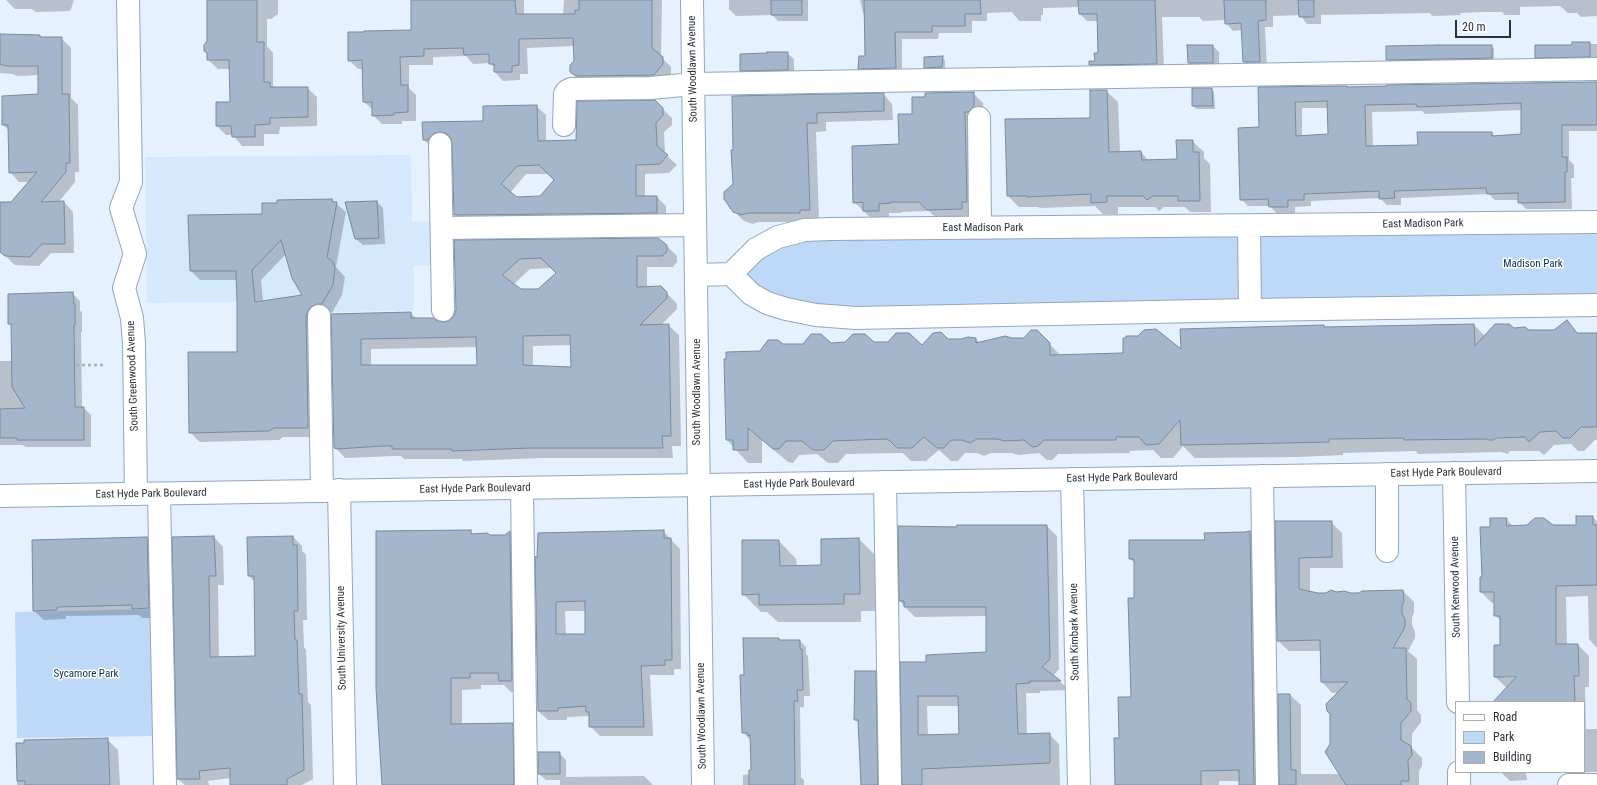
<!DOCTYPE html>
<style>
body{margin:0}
#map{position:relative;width:1597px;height:785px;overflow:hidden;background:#e5f1fe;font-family:"Roboto Condensed",sans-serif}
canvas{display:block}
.legend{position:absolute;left:1455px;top:701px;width:130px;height:72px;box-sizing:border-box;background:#fff;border:1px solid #aaadb0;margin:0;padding:5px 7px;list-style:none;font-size:12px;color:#2b323a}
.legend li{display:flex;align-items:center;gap:8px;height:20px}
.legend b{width:20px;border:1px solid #aaadb0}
.scale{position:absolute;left:1455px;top:20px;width:56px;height:18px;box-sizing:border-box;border:2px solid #2b323a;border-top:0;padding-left:5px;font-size:12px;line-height:14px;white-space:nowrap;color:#2b323a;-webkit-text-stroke:3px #fff;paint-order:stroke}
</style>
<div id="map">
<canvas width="1597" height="785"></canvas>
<ul class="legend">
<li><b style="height:5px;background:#fff"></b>Road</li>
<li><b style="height:11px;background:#bdd9f7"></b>Park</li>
<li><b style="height:11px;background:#a4b6cb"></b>Building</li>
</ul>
<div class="scale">20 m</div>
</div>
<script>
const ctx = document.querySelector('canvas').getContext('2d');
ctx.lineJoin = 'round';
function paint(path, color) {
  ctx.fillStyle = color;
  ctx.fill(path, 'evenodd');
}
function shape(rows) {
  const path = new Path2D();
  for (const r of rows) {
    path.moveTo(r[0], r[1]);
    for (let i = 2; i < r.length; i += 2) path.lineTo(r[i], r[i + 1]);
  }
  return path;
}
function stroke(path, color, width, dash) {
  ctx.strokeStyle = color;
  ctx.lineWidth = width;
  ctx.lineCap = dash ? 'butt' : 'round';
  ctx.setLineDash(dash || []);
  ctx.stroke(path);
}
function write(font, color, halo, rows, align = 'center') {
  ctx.font = font + ' "Roboto Condensed",sans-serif';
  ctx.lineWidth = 3;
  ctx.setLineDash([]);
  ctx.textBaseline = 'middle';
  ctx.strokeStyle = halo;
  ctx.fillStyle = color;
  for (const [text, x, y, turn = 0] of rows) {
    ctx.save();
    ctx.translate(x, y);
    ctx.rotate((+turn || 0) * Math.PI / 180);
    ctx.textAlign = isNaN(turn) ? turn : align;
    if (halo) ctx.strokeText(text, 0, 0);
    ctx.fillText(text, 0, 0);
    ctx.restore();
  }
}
paint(shape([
 [411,155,412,221,434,222,435,265,414,266,414,310,310,313,310,327,280,328,275,299,237,302,147,303,145,157]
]), '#d4e8fe');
paint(shape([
 [1597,228,1597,298,874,309,814,307,771,297,746,279,745,268,777,247,809,238,886,240],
 [155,609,157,736,17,738,15,612]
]), '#bdd9f7');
paint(shape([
 [6,0,74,0,71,9,69,11,36,12,32,9,15,9],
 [207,0,278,0,278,14,271,19,267,19,267,46,273,53,273,86,275,88,307,88,317,97,317,126,280,127,279,134,264,134,264,146,242,146,233,135,226,135,217,126,231,103,230,69,218,69,208,60],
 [412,0,524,0,524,15,563,15,564,0,662,0,661,57,671,67,671,74,663,84,580,81,571,72,575,62,574,46,527,48,528,74,520,74,520,80,503,81,495,72,495,68,489,63,473,64,466,56,433,57,433,65,409,65,409,88,416,95,416,121,402,121,402,124,382,124,373,115,373,110,364,102,363,69,358,69,349,60,412,31],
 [729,0,808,0,808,21,778,21,772,15,736,16,729,9],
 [860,0,1597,0,1597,16,1581,17,1577,13,1568,13,1560,6,1520,7,1520,15,1505,15,1502,12,1484,12,1460,13,1461,15,1432,16,1430,13,1321,15,1321,24,1307,24,1300,15,1273,16,1273,27,1265,27,1267,69,1251,69,1244,62,1242,30,1233,31,1226,23,1226,20,1203,21,1199,17,1162,17,1164,71,1097,72,1090,65,1096,62,1099,54,1099,21,1087,21,1080,14,1080,7,1043,8,1043,15,1041,15,1041,21,1019,21,1012,12,987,13,987,21,972,21,972,33,939,33,938,39,902,39,902,75,867,76,859,68,866,57,865,16,863,13],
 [0,35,40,36,42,38,61,38,71,48,71,98,78,105,79,172,75,172,75,182,58,203,64,202,73,212,74,253,51,253,39,266,15,265,0,251,0,203,12,203,30,182,19,182,10,172,10,131,3,125,39,95,39,75,17,76,13,74,0,73],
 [1589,43,1591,44,1597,44,1597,63,1543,64,1536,57,1573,45],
 [1213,46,1219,52,1219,69,1195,69,1189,63],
 [1491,46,1494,49,1494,61,1390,63,1387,60],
 [787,53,794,59,794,76,747,77,741,70],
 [942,57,945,60,945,70,928,70,925,67],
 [1597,83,1597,131,1569,131,1569,160,1574,165,1574,178,1571,178,1572,209,1526,209,1519,202,1519,200,1495,200,1489,194,1401,198,1401,205,1387,205,1380,198,1311,201,1311,206,1295,207,1295,213,1277,214,1270,206,1248,206,1241,199,1260,128,1259,88,1348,88],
 [1302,108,1329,108,1329,135,1302,136],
 [1522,110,1522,135,1495,137,1492,133,1419,146,1373,147,1372,112,1422,111,1425,114],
 [1211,89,1214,92,1215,109,1196,109,1193,106],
 [1106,91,1118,102,1120,153,1141,152,1149,161,1178,160,1192,141,1204,152,1204,158,1210,164,1211,212,1190,212,1185,207,1164,207,1159,211,1155,207,1118,207,1118,214,1103,214,1095,206,1040,208,1038,207,1019,207,1008,196,1091,119],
 [973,93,983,103,984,117,972,219,938,220,929,211,901,212,901,213,889,213,889,221,874,221,854,202,900,145,913,115],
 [883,94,892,104,893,120,826,122,826,131,816,132,819,219,809,222,758,222,753,224,744,221,734,211,733,97],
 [536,106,546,115,546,142,577,141,662,108,672,118,672,125,664,132,665,154,677,165,669,173,645,174,645,197,657,197,666,206,666,222,464,224,455,215,453,141,449,140,433,149,424,140,423,123,484,122],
 [526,174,549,174,555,179,541,197,516,198,510,193],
 [332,200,346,212,336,267,345,277,342,295,332,313,328,313,318,437,283,437,279,440,200,442,190,432,238,353,237,280,200,280,191,271,278,204],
 [286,254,304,296,263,302,261,280],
 [377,202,383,208,385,244,363,245,356,239],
 [455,241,666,245,677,256,677,262,673,267,647,267,647,288,661,287,677,304,677,309,661,325,668,325,679,335,681,446,672,446,673,458,542,458,463,461,462,459,404,459,401,456,394,456,345,458,335,447,332,315,411,313,416,319,443,323,450,322,455,317,456,310],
 [552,268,557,273,538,290,520,290,513,285,530,269],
 [571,345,572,368,533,367,533,346],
 [477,347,478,366,371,366,371,349],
 [73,294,80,301,80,311,82,312,82,332,81,332,82,408,84,408,91,415,91,447,26,447,23,445,0,445,0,361,13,361,12,326,9,323],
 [1566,322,1579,334,1595,334,1597,332,1597,440,1595,440,1584,451,1578,451,1571,444,1554,445,1544,455,1539,451,1510,451,1508,454,1501,452,1418,454,1416,451,1343,453,1343,455,1298,457,1195,458,1183,446,1173,458,1161,458,1153,450,1129,451,1130,453,1058,454,1052,460,1047,460,1039,453,1018,455,1012,453,991,453,984,456,977,453,965,453,958,461,951,461,939,450,926,461,911,461,903,453,899,453,846,454,838,463,828,463,817,454,799,455,793,463,788,462,762,440,762,463,748,463,727,440,761,352,782,345,874,343,922,347,948,340,976,339,980,343,1011,339,1024,339,1037,331,1061,356,1182,352,1324,326,1326,328,1474,325,1485,336,1514,329,1528,331,1555,331],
 [1593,517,1597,522,1597,648,1589,639,1588,596,1566,597,1567,645,1578,645,1589,656,1589,687,1585,687,1586,729,1597,729,1597,772,1526,773,1527,780,1510,781,1501,772,1584,772,1584,702,1496,702,1507,688,1495,677,1501,646,1501,621,1495,615,1495,603,1492,603,1481,592,1491,528,1506,519,1514,527,1577,526],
 [1505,676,1521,676,1521,678,1505,678],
 [1276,522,1331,522,1342,533,1343,568,1310,568,1310,592,1318,594,1350,594,1403,591,1414,602,1414,612,1412,618,1412,625,1415,632,1415,638,1408,651,1417,659,1417,710,1421,715,1421,722,1412,734,1412,748,1422,758,1422,766,1419,771,1419,785,1280,785,1290,695,1301,705,1301,774,1340,774,1331,745,1339,693,1332,693,1322,682,1321,651,1289,651,1278,641],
 [1047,526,1057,536,1059,669,1053,676,1070,690,1040,691,1040,693,1026,693,1027,735,1049,734,1059,744,1060,785,903,785,902,663,927,663,987,653,987,616,915,617,905,607,900,601,899,527],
 [927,706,959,706,960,735,928,736],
 [470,531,474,535,490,536,505,536,510,532,521,543,523,692,511,692,504,685,481,685,481,689,462,690,462,725,512,724,524,735,525,785,383,785],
 [663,531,680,549,681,669,674,669,674,675,650,675,653,736,600,736,590,726,590,716,567,717,567,720,548,720,538,711,536,558],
 [565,611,586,611,586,635,566,635],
 [1250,532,1261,543,1265,785,1240,785,1240,781,1219,781,1219,785,1116,785,1120,739,1132,698,1136,599,1135,563,1130,559],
 [214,537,223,547,224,585,218,585,219,658,257,657,255,582,249,576,248,538,293,537,302,546,302,551,306,555,307,620,303,620,304,647,306,650,308,702,311,705,313,779,302,785,231,785,231,778,208,781,209,785,185,785,178,779],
 [147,538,157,547,158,618,142,618,139,615,66,616,66,619,44,620,34,611],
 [859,539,877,557,878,611,861,611,861,622,778,622,767,612,761,612,743,594,779,541,796,559,797,566,822,566],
 [779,639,781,641,800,641,806,647,806,654,808,656,810,696,804,696,804,707,800,707,801,777,804,780,804,785,743,785,743,775,750,774,752,771,751,739,749,739,743,732,745,676],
 [875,672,885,682,887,785,861,785,859,723,855,720],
 [107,739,118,750,120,785,17,785,17,744],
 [559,753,566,760,566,777,644,776,653,785,560,785,560,780,546,780,539,774]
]), '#0003');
const building = shape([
 [207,0,257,0,257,42,264,42,264,82,270,82,270,87,308,87,308,117,270,118,270,124,255,125,255,137,232,137,231,126,216,126,216,102,230,102,229,60,207,60,207,53,204,51,204,45,207,41,207,0],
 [411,0,515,0,516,14,575,14,575,10,579,10,579,0,652,0,652,48,663,57,663,64,654,75,576,76,570,72,570,65,574,61,573,38,519,39,519,65,512,66,512,72,494,72,494,64,489,64,489,54,464,55,463,48,424,49,424,56,400,57,401,85,408,85,408,112,394,113,394,115,372,116,372,102,363,102,362,60,348,61,348,32,364,32,364,31,411,30,411,0],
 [771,0,802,0,802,15,771,15,771,0],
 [864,0,980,0,981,14,965,14,965,26,932,26,932,32,895,32,896,68,858,69,859,56,865,56,864,0],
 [1078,0,1155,0,1157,64,1089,65,1089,61,1095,61,1094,53,1098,53,1097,14,1079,14,1078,0],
 [1224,0,1266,0,1266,20,1258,21,1260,62,1243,62,1241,23,1225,24,1224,0],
 [1298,0,1314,0,1314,17,1299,17,1298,0],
 [0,34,40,35,40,37,62,37,62,94,69,94,70,163,66,163,66,172,41,202,64,201,65,244,42,244,30,257,5,256,0,252,0,202,11,202,37,172,9,173,8,125,2,125,2,96,38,94,38,66,6,66,0,64,0,34],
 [1572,42,1590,42,1590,57,1535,58,1535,45,1572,45,1572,42],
 [1187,45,1213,45,1213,63,1188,63,1187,45],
 [1438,45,1492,45,1492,58,1386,60,1386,46,1438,45],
 [767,52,788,52,788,70,740,71,740,54,767,53,767,52],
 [943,56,942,67,924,68,924,57,943,56],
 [1597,82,1597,125,1562,125,1562,157,1567,157,1567,172,1565,172,1565,202,1518,203,1518,193,1487,194,1486,188,1394,191,1395,198,1379,199,1379,191,1304,194,1304,200,1288,200,1288,207,1269,207,1268,199,1240,200,1238,128,1259,127,1258,87,1347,86,1347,87,1386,86,1386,85,1597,82],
 [1327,101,1328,134,1296,136,1295,102,1327,101],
 [1521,103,1521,134,1492,136,1492,132,1417,132,1418,145,1366,146,1365,105,1416,104,1417,107,1521,103],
 [1192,88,1212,88,1213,106,1192,106,1192,88],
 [1090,90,1107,90,1109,152,1141,151,1142,160,1177,159,1176,140,1193,140,1193,152,1199,152,1200,201,1178,201,1178,196,1153,196,1147,200,1143,196,1107,196,1107,202,1091,203,1091,194,1027,197,1027,196,1007,196,1005,119,1090,118,1090,90],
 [974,92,974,107,968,112,965,112,967,202,962,202,962,209,927,210,919,202,891,202,891,203,879,204,879,211,863,211,863,202,853,203,852,146,899,144,898,114,912,114,912,97,925,97,925,93,974,92],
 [884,93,884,111,817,113,817,123,807,123,810,210,800,210,800,213,749,213,741,215,733,212,724,199,724,192,733,184,731,150,733,150,732,96,884,93],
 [655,100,663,108,663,115,656,123,657,146,668,155,660,164,636,165,636,196,657,196,657,213,454,215,452,144,451,138,446,133,439,132,433,134,428,140,423,140,422,122,483,121,483,106,537,105,538,141,576,140,577,101,655,100],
 [539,165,554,180,540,196,517,197,501,184,517,166,539,165],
 [332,199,333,202,337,202,327,257,332,261,335,267,333,285,322,304,318,304,312,306,308,310,306,316,308,428,274,428,269,431,189,433,188,352,237,352,237,302,236,271,190,271,188,215,262,214,262,203,277,203,277,200,332,199],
 [281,240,292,278,302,295,255,302,252,270,281,240],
 [377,201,379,238,355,239,345,202,377,201],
 [658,238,667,245,667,251,663,256,637,256,637,287,661,286,667,292,667,298,640,325,669,324,671,436,662,436,663,448,530,448,452,451,452,449,392,449,392,446,383,446,337,449,334,448,331,314,411,312,411,318,433,318,437,321,443,322,449,321,454,316,456,310,454,240,658,238],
 [541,258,556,273,538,289,521,289,502,275,520,259,541,258],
 [570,335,571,367,523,365,523,336,570,335],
 [476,337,477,365,361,365,361,339,476,337],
 [73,292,74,304,75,304,75,325,74,325,75,407,84,407,84,440,17,440,17,438,0,438,0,409,25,408,12,387,11,324,8,324,8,294,73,292],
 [1567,320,1577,333,1597,333,1597,427,1581,427,1570,438,1563,438,1556,431,1540,432,1529,442,1525,437,1496,438,1494,440,1488,440,1486,439,1404,440,1404,438,1329,439,1329,442,1284,443,1181,445,1180,420,1159,444,1146,445,1139,437,1116,437,1116,440,1044,440,1038,446,1032,447,1024,440,1004,441,998,439,977,439,970,443,962,440,951,440,944,448,937,448,924,437,912,448,897,448,889,440,885,439,833,441,824,450,813,450,802,441,786,441,779,449,773,449,748,428,748,450,733,450,733,440,726,440,724,359,726,359,726,352,760,351,768,340,778,340,783,344,803,344,811,334,821,334,831,343,845,342,853,334,865,334,874,342,888,342,896,333,909,333,922,345,933,333,941,332,948,339,961,339,968,337,976,338,976,343,1005,336,1012,338,1024,338,1031,330,1037,330,1050,343,1050,355,1123,353,1123,338,1126,338,1126,336,1138,336,1144,330,1156,329,1181,349,1180,329,1290,326,1324,325,1324,327,1474,324,1475,346,1495,324,1509,324,1514,328,1525,327,1529,330,1554,330,1567,320],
 [1576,516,1593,516,1593,525,1597,525,1597,585,1556,586,1556,644,1578,644,1579,676,1574,676,1575,702,1493,702,1516,677,1494,677,1494,645,1500,645,1500,616,1494,616,1494,592,1480,592,1480,577,1482,577,1480,527,1490,527,1490,518,1507,518,1506,526,1527,525,1535,518,1544,518,1553,525,1576,525,1576,516],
 [1275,521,1332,521,1332,557,1299,558,1299,589,1318,593,1326,593,1331,590,1336,592,1344,591,1351,593,1359,593,1362,591,1403,590,1404,601,1402,606,1402,613,1405,620,1405,627,1393,648,1406,648,1407,699,1411,703,1411,711,1401,723,1401,740,1411,746,1412,755,1408,760,1409,781,1401,781,1401,785,1346,785,1325,752,1330,744,1330,714,1327,711,1326,704,1348,682,1321,682,1320,640,1277,641,1275,521],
 [957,525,1047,525,1050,659,1042,667,1061,681,1030,681,1030,683,1016,684,1018,734,1050,733,1050,763,922,769,922,785,902,785,900,662,926,662,926,655,986,652,986,607,904,607,904,601,899,601,898,526,957,527,957,525],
 [918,696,958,696,959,734,918,735,918,696],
 [471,530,471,534,487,533,490,535,505,535,510,531,512,681,499,681,498,673,470,673,470,678,451,678,451,724,513,723,514,785,382,785,376,688,376,531,471,530],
 [664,530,664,538,671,538,672,660,665,660,665,665,641,666,644,727,589,727,589,712,586,712,586,706,558,708,558,711,538,711,535,556,537,558,538,533,664,530],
 [585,601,585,634,556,634,556,602,585,601],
 [1250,531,1254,785,1239,785,1239,770,1201,771,1201,785,1115,785,1114,738,1119,738,1118,697,1131,697,1128,598,1134,598,1134,559,1129,559,1129,540,1205,540,1204,533,1245,532,1250,531],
 [214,536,216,576,209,576,210,657,255,656,254,576,248,576,247,537,293,536,293,545,297,545,298,611,294,611,295,640,297,640,299,694,302,694,304,770,287,779,287,785,230,785,230,768,199,771,200,779,177,779,172,537,214,536],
 [147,537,149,608,132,609,132,605,99,606,57,607,57,610,33,611,32,540,147,537],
 [859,538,860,594,844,594,844,604,759,605,759,594,742,595,742,540,779,540,780,566,821,565,821,539,859,538],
 [743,638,779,638,779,640,800,640,800,649,802,649,803,690,797,690,798,701,794,701,795,785,749,785,749,770,751,770,750,735,748,736,748,733,742,733,740,675,744,675,743,638],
 [855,671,876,671,878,785,861,785,858,720,854,720,855,671],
 [1278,694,1290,694,1291,770,1296,770,1296,785,1279,785,1278,694],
 [108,738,110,785,25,785,25,781,17,781,16,743,24,743,24,740,108,738],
 [538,752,560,752,560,774,538,774,538,752]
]);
paint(building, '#a4b6cb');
stroke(building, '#788a9d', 1);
const minor = shape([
 [128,0,131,182,121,208,135,254,124,288,132,318,134,343,136,494],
 [692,0,703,785],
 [979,118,980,228],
 [564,125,565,94,567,91,571,89,651,88,693,84,1597,69],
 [440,144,443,310],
 [1249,226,1250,310],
 [442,228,695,225],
 [731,274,751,294,767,303,786,309,816,315,856,318,1250,310,1597,305],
 [696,275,731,274,756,249,778,237,805,230,830,229,1597,222],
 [319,316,322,491],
 [1454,473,1458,702],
 [1387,474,1387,551],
 [1262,476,1267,785],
 [1072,479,1079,785],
 [885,482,890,785],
 [522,488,526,785],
 [339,490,345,785],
 [159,494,165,785],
 [1459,772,1459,785],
 [1569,785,1594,785]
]);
const major = shape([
 [0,496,1597,471]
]);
stroke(minor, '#94a6ba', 24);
stroke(major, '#94a6ba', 24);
stroke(shape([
 [76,365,106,365]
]), '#a5afba', 2.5, [3, 3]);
stroke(minor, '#fff', 22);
stroke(major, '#fff', 22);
write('11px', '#2b323a', '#fff', [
 ["South Woodlawn Avenue",693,69,-91],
 ["East Madison Park",1423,224,-1],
 ["East Madison Park",983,228],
 ["South Greenwood Avenue",133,376,-92],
 ["South Woodlawn Avenue",697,392,-90],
 ["East Hyde Park Boulevard",1446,473,-1],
 ["East Hyde Park Boulevard",1122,478,-1],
 ["East Hyde Park Boulevard",799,484,-1],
 ["East Hyde Park Boulevard",475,489,-1],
 ["East Hyde Park Boulevard",151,494,-1],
 ["South Kenwood Avenue",1456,587,-91],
 ["South Kimbark Avenue",1075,632,-91],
 ["South University Avenue",342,638,-91],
 ["South Woodlawn Avenue",702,716,-91]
]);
write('11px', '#072f52', '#fff', [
 ["Madison Park",1533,264],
 ["Sycamore Park",86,674]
]);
</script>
